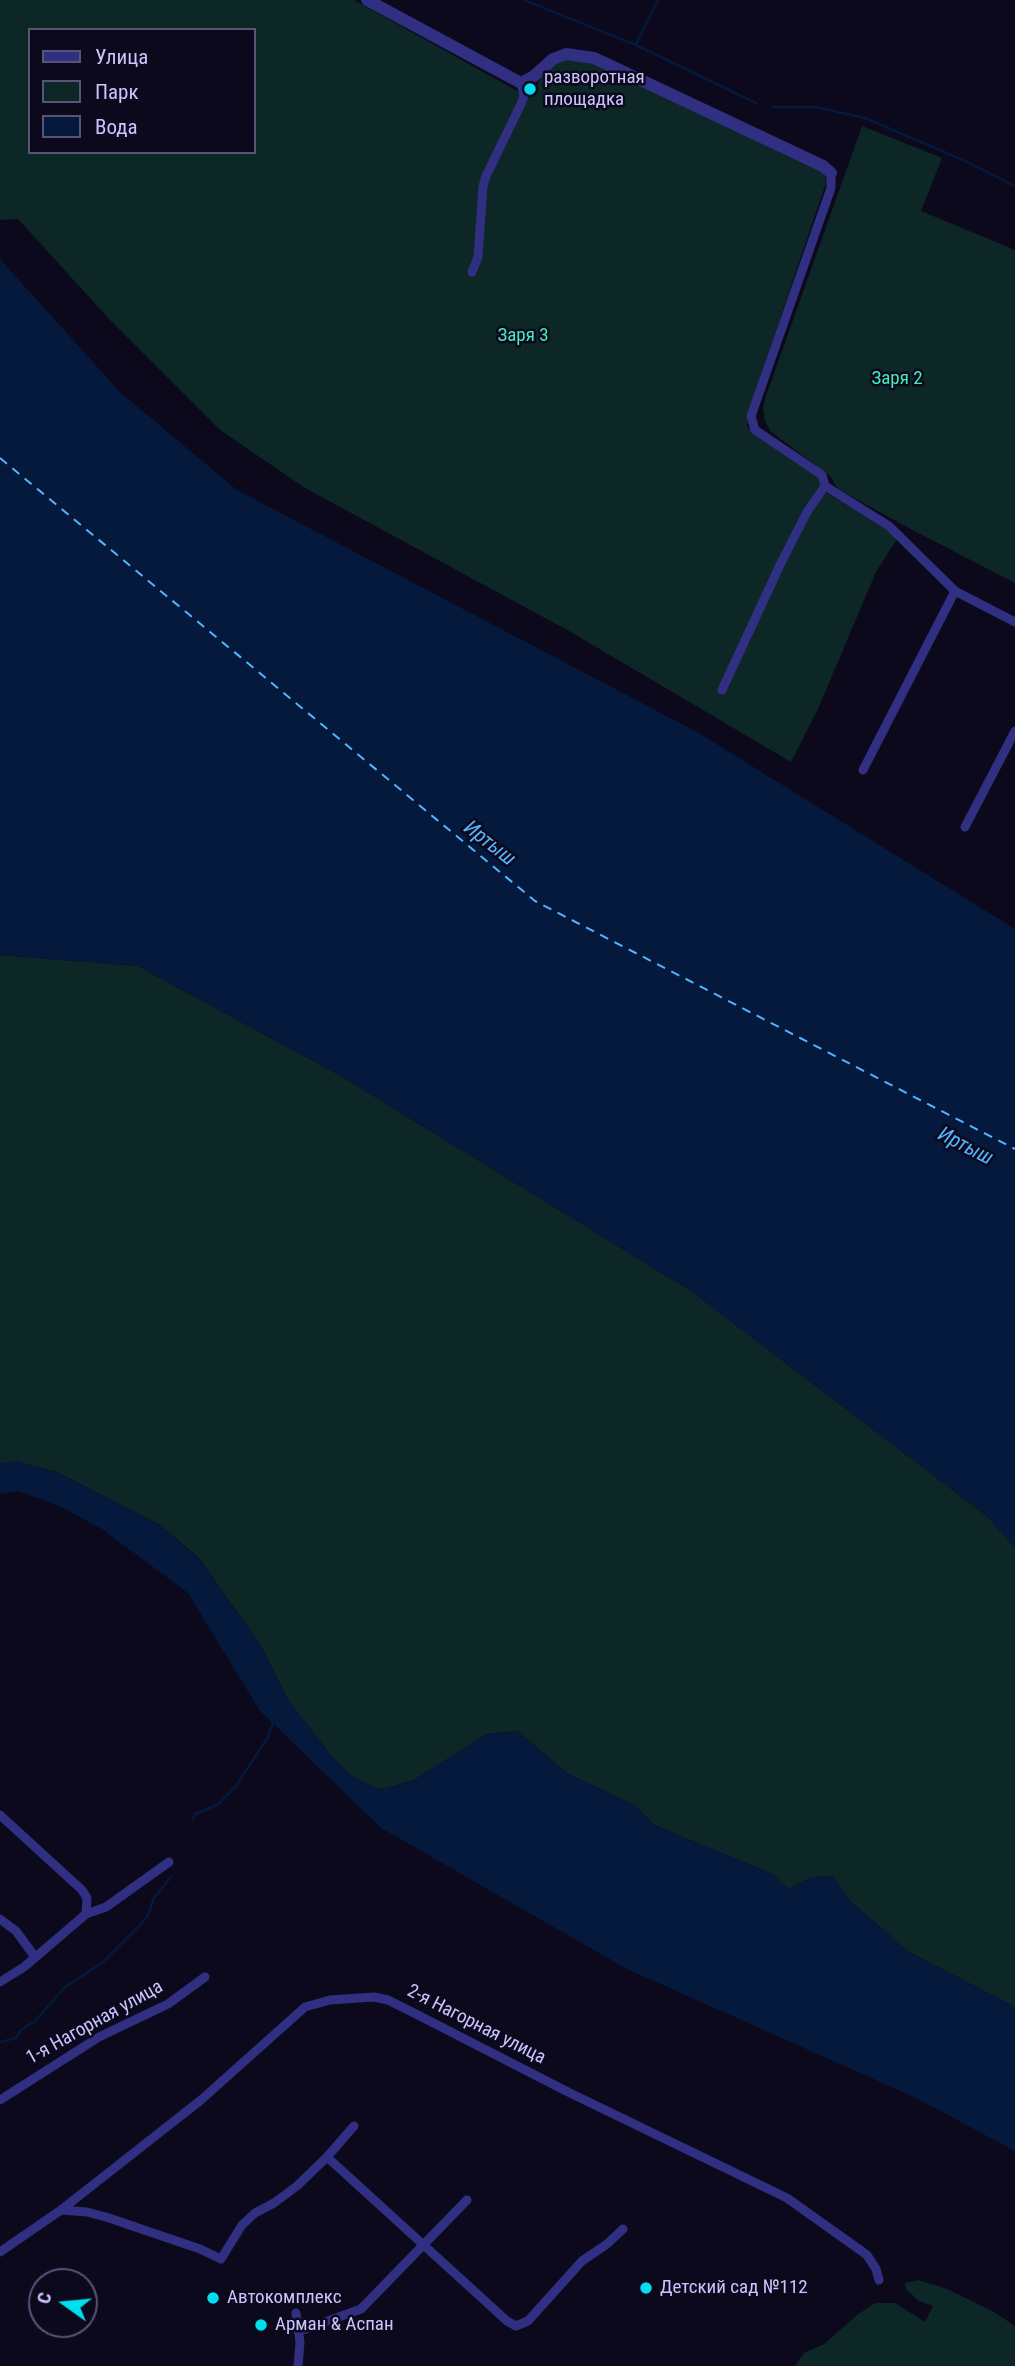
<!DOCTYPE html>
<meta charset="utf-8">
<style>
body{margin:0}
#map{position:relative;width:1015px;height:2366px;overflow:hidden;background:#0c091d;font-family:"Roboto Condensed",sans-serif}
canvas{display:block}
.legend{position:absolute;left:28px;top:28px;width:228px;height:126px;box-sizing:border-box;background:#0c091d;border:2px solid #585477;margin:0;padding:9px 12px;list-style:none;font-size:21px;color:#cac5ff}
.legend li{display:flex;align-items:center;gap:14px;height:35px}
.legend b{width:35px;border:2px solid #585477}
.north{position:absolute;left:28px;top:2268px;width:70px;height:70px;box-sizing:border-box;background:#0c091d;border:2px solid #585477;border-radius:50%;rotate:285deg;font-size:19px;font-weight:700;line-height:28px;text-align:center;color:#cac5ff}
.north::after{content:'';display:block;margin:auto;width:24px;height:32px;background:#00def0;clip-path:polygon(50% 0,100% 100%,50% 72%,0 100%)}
</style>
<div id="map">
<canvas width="1015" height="2366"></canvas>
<ul class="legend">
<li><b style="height:9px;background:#302f81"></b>Улица</li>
<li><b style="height:19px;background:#0c2725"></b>Парк</li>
<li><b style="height:19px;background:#04193b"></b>Вода</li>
</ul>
<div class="north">С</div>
</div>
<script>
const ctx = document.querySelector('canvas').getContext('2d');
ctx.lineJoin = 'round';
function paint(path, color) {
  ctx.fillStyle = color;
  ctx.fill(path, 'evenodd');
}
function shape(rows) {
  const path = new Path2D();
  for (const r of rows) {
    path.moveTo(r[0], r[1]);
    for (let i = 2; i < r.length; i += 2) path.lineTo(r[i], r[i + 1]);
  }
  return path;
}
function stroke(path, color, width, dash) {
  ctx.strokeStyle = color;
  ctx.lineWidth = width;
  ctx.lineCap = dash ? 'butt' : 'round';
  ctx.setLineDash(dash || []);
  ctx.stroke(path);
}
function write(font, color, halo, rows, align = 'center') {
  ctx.font = font + ' "Roboto Condensed",sans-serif';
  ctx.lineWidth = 5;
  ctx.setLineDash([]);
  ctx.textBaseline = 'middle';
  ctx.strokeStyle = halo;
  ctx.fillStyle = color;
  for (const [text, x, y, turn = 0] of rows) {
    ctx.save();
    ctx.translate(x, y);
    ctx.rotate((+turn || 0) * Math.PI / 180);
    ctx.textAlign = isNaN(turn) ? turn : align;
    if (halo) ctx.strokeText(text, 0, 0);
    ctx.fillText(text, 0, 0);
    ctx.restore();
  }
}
paint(shape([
 [0,0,354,0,530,98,546,69,564,58,579,57,821,171,826,178,825,186,753,398,748,415,747,426,756,436,814,472,822,482,820,489,893,533,897,539,876,572,818,709,791,762,569,631,305,488,220,430,110,320,18,219,0,220],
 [30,30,254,30,254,152,30,152],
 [862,126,942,158,921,211,1015,250,1015,583,905,526,838,489,830,476,770,431,765,421,763,407,766,396],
 [0,955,138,966,341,1076,691,1291,988,1517,1015,1548,1015,2007,909,1952,850,1901,833,1876,812,1877,789,1889,772,1874,654,1825,634,1805,568,1774,517,1731,487,1734,414,1780,380,1790,351,1776,329,1753,288,1700,260,1644,197,1556,158,1524,57,1472,15,1461,0,1464],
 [918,2280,947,2289,994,2312,1015,2326,1015,2366,795,2366,804,2353,824,2344,857,2315,875,2303,895,2303,925,2322,933,2306,919,2301,906,2289,905,2283]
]), '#0c2725');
paint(shape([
 [0,259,120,392,237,490,697,732,1015,929,1015,1548,988,1517,691,1291,341,1076,138,966,0,955],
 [15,1461,57,1472,158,1524,197,1557,260,1644,288,1700,329,1753,351,1776,381,1790,414,1780,487,1734,517,1731,568,1774,634,1805,654,1825,772,1874,789,1889,812,1877,833,1876,850,1901,909,1952,1015,2007,1015,2151,914,2097,627,1969,381,1828,260,1711,188,1593,102,1529,61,1507,19,1491,0,1494,0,1464]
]), '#04193b');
stroke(shape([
 [524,0,636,45,756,103],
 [636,44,658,0],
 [772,107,816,107,865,118,963,160,1015,186],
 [192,1820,195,1814,217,1805,236,1786,268,1737,273,1723],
 [0,2042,16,2038,21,2030,35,2021,64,1988,102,1963,142,1923,148,1915,154,1898,171,1877]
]), '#04193b', 2.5);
stroke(shape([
 [0,458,535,901,1015,1149]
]), '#53b4ff', 2, [9, 7]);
stroke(shape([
 [472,272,478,257,483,186,486,176,521,104,524,96,521,83],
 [825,486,889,526,955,591,1015,622],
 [722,690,780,565,807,512,825,486,822,475,755,430,751,416,831,188,831,173],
 [863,770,955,591],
 [965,827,1015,731],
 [0,1815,82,1890,87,1898,86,1914],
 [0,1919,16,1931,35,1957],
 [0,1982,24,1967,86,1914,106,1907,169,1862],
 [0,2100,99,2037,168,2004,205,1977],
 [327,2157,507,2321,516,2326,528,2321,582,2261,607,2244,623,2229],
 [61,2210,87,2212,109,2218,200,2249,221,2259,242,2225,255,2213,274,2203,297,2186,327,2157,354,2126],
 [0,2252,61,2210,201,2100,305,2007,330,2000,374,1997,388,2000,416,2014,568,2092,787,2198,867,2255,876,2269,879,2280],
 [296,2313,300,2342,298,2366],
 [300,2331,361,2309,467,2200]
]), '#302f81', 9);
stroke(shape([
 [367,0,521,83,534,76,553,59,566,54,594,58,823,166,831,173]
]), '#302f81', 12);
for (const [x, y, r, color] of [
 [530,89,7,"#00def0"],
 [646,2288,7,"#00def0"],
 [213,2298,7,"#00def0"],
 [261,2325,7,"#00def0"]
]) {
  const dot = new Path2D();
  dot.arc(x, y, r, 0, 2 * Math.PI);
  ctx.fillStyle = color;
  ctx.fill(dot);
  stroke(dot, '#0c091d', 2.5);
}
write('19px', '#cac5ff', '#0c091d', [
 ["разворотная",544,78],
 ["площадка",544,100],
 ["Детский сад №112",660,2288],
 ["Автокомплекс",227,2298],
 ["Арман & Аспан",275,2325]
], 'left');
write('19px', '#45eabd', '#0c091d', [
 ["Заря 3",523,336],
 ["Заря 2",897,379]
]);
write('19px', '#cac5ff', '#0c091d', [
 ["1-я Нагорная улица",95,2023,-29],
 ["2-я Нагорная улица",476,2025,27]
]);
write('italic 21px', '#53b4ff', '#0c091d', [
 ["Иртыш",489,844,38],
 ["Иртыш",965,1147,27]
]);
</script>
